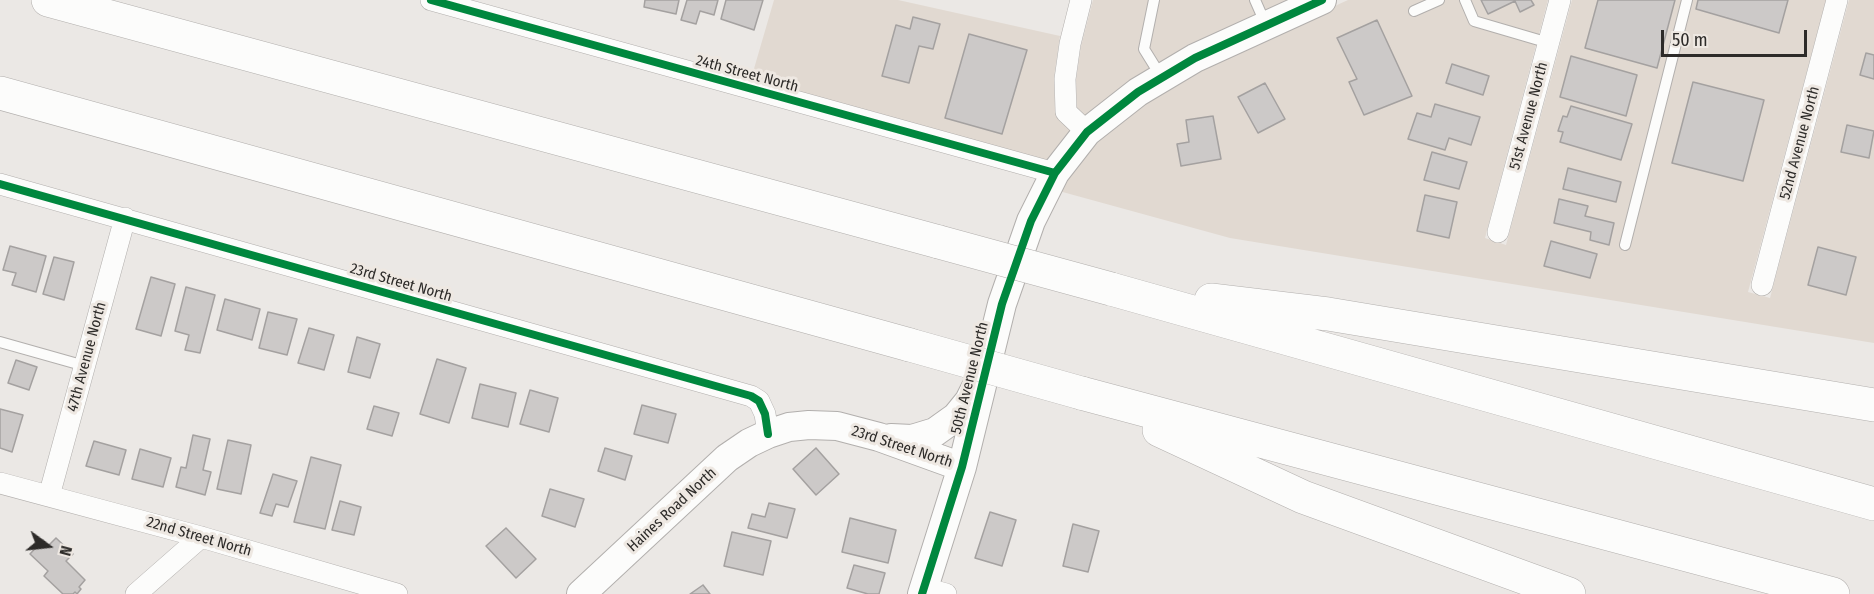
<!DOCTYPE html>
<style>
body{margin:0}
#map{position:relative;width:1874px;height:594px;overflow:hidden;background:#ebe8e5;font-family:"Fira Sans Condensed",sans-serif}
canvas{display:block}
.north{position:absolute;left:18px;top:516px;width:60px;height:60px;-webkit-text-stroke:4px #eee8e2;paint-order:stroke;rotate:105deg;font-size:16px;font-weight:700;line-height:24px;text-align:center;color:#2d2b29}
.north::after{content:'';display:block;margin:auto;width:21px;height:27px;background:#2d2b29;clip-path:polygon(50% 0,100% 100%,50% 72%,0 100%)}
.scale{position:absolute;left:1661px;top:30px;width:146px;height:27px;box-sizing:border-box;border:3px solid #2d2b29;border-top:0;padding-left:8px;font-size:18px;line-height:21px;white-space:nowrap;color:#2d2b29;-webkit-text-stroke:4px #eee8e2;paint-order:stroke}
</style>
<div id="map">
<canvas width="1874" height="594"></canvas>
<div class="north">N</div>
<div class="scale">50 m</div>
</div>
<script>
const ctx = document.querySelector('canvas').getContext('2d');
ctx.lineJoin = 'round';
function paint(path, color) {
  ctx.fillStyle = color;
  ctx.fill(path, 'evenodd');
}
function shape(rows) {
  const path = new Path2D();
  for (const r of rows) {
    path.moveTo(r[0], r[1]);
    for (let i = 2; i < r.length; i += 2) path.lineTo(r[i], r[i + 1]);
  }
  return path;
}
function stroke(path, color, width, dash) {
  ctx.strokeStyle = color;
  ctx.lineWidth = width;
  ctx.lineCap = dash ? 'butt' : 'round';
  ctx.setLineDash(dash || []);
  ctx.stroke(path);
}
function write(font, color, halo, rows, align = 'center') {
  ctx.font = font + ' "Fira Sans Condensed",sans-serif';
  ctx.lineWidth = 6;
  ctx.setLineDash([]);
  ctx.textBaseline = 'middle';
  ctx.strokeStyle = halo;
  ctx.fillStyle = color;
  for (const [text, x, y, turn = 0] of rows) {
    ctx.save();
    ctx.translate(x, y);
    ctx.rotate((+turn || 0) * Math.PI / 180);
    ctx.textAlign = isNaN(turn) ? turn : align;
    if (halo) ctx.strokeText(text, 0, 0);
    ctx.fillText(text, 0, 0);
    ctx.restore();
  }
}
paint(shape([
 [774,0,898,0,1060,36,1054,77,1055,111,1058,118,1073,133,1049,161,751,79],
 [1093,0,1297,0,1088,118,1077,108,1076,80,1081,46],
 [1348,0,1548,0,1485,238,1506,245,1572,0,1826,0,1748,292,1770,298,1849,0,1874,0,1874,343,1230,238,1059,191,1096,139,1145,100,1201,67]
]), '#e1d9d1');
const building = shape([
 [645,0,679,0,676,14,644,7,645,0],
 [687,0,718,0,714,15,700,11,696,24,681,20,687,0],
 [726,0,763,0,754,30,721,19,726,0],
 [1481,0,1531,0,1534,5,1520,12,1515,1,1488,14,1481,0],
 [1598,0,1675,0,1657,68,1585,48,1598,0],
 [1698,0,1788,0,1779,33,1696,9,1698,0],
 [913,17,940,24,933,49,919,46,909,83,882,76,896,25,910,29,913,17],
 [1377,20,1412,96,1364,115,1349,82,1357,79,1337,38,1377,20],
 [969,34,1027,50,1002,134,945,118,969,34],
 [1866,53,1874,55,1874,79,1860,75,1866,53],
 [1571,56,1637,75,1626,116,1560,97,1571,56],
 [1452,64,1489,76,1483,95,1446,83,1452,64],
 [1693,82,1764,100,1743,181,1672,163,1693,82],
 [1265,83,1285,119,1258,133,1238,97,1265,83],
 [1435,104,1480,117,1471,145,1449,138,1445,150,1408,139,1417,113,1431,117,1435,104],
 [1571,106,1632,124,1621,160,1560,142,1563,132,1558,131,1563,116,1567,117,1571,106],
 [1213,116,1221,159,1181,166,1177,144,1189,142,1186,120,1213,116],
 [1847,125,1874,131,1869,158,1841,152,1847,125],
 [1432,152,1467,162,1459,189,1424,180,1432,152],
 [1568,168,1621,182,1616,202,1563,189,1568,168],
 [1425,195,1457,202,1449,238,1417,231,1425,195],
 [1559,199,1588,206,1585,216,1614,223,1609,245,1590,240,1591,232,1554,223,1559,199],
 [1551,241,1597,254,1590,278,1544,266,1551,241],
 [10,246,46,256,36,292,12,285,16,273,3,270,10,246],
 [1818,247,1856,257,1846,295,1808,285,1818,247],
 [54,257,74,262,64,300,43,294,54,257],
 [151,277,175,284,161,336,136,329,151,277],
 [186,287,215,295,200,353,185,350,189,335,175,331,186,287],
 [225,299,260,309,252,340,217,330,225,299],
 [268,312,297,319,287,355,259,348,268,312],
 [309,328,334,335,324,370,298,363,309,328],
 [357,337,380,344,370,378,348,372,357,337],
 [437,359,466,368,449,423,420,414,437,359],
 [16,360,37,367,29,390,8,383,16,360],
 [480,384,516,393,508,427,472,418,480,384],
 [530,390,558,398,549,432,520,424,530,390],
 [642,405,676,414,668,443,634,434,642,405],
 [374,406,399,413,392,436,367,429,374,406],
 [0,409,23,415,12,452,0,448,0,409],
 [193,435,210,439,203,470,211,472,205,495,176,487,181,467,186,468,193,435],
 [228,440,251,445,241,494,217,489,228,440],
 [94,441,126,450,119,475,86,466,94,441],
 [605,448,632,456,625,480,598,471,605,448],
 [816,448,839,474,816,495,793,469,816,448],
 [140,449,171,458,163,487,132,479,140,449],
 [311,457,341,465,325,529,294,522,311,457],
 [273,474,297,481,288,507,276,504,272,516,260,513,273,474],
 [550,489,584,499,575,527,542,516,550,489],
 [340,501,361,507,354,535,332,530,340,501],
 [769,503,795,509,787,538,748,528,752,514,765,517,769,503],
 [990,512,1016,520,1002,566,975,558,990,512],
 [850,518,896,530,888,563,842,552,850,518],
 [1073,524,1099,531,1088,572,1063,566,1073,524],
 [506,528,536,559,516,578,486,546,506,528],
 [732,532,771,541,763,575,724,566,732,532],
 [56,538,73,554,66,561,85,580,79,587,81,589,77,594,75,592,73,594,63,594,44,576,48,571,30,554,43,540,48,546,56,538],
 [854,565,885,573,879,594,868,594,847,588,854,565],
 [703,585,710,594,690,594,703,585]
]);
paint(building, '#ccc9c8');
stroke(building, '#a4a1a0', 1.5);
const lane = shape([
 [1154,0,1144,49,1162,78],
 [1255,0,1266,25],
 [1465,0,1474,21,1549,43],
 [1414,11,1439,0],
 [1625,245,1687,0],
 [0,342,85,366]
]);
const street = shape([
 [431,0,1055,173],
 [1081,0,1070,44,1065,79,1066,112,1087,132],
 [0,184,751,396,759,401,765,414,768,434],
 [1498,232,1560,0],
 [1762,285,1837,0],
 [0,483,201,537,397,594],
 [49,496,125,218],
 [924,588,946,594],
 [136,594,201,537]
]);
const secondary = shape([
 [891,438,912,439,935,432,956,417,969,401,976,387],
 [581,594,727,458,749,443,768,434,789,427,809,425,837,426,879,437,962,467],
 [922,594,962,467,1002,304,1031,221,1055,173,1087,132,1138,92,1195,58,1322,0]
]);
const highway = shape([
 [48,0,939,242],
 [0,93,910,345],
 [1111,289,1874,504],
 [1211,300,1328,314,1874,405],
 [1081,393,1833,594],
 [1159,430,1303,497,1569,594]
]);
stroke(lane, '#b2afad', 12);
stroke(street, '#b2afad', 22);
stroke(secondary, '#b2afad', 30);
stroke(highway, '#b2afad', 34);
stroke(lane, '#fcfcfb', 10);
stroke(street, '#fcfcfb', 21);
stroke(secondary, '#fcfcfb', 28);
stroke(highway, '#fcfcfb', 33);
const highwayBridge = shape([
 [939,242,1111,289],
 [910,345,1081,393]
]);
stroke(highwayBridge, '#b2afad', 34, []);
stroke(highwayBridge, '#fcfcfb', 33);
stroke(shape([
 [431,0,1055,173],
 [0,184,751,396,759,401,765,414,768,434],
 [922,594,962,467,1002,304,1031,221,1055,173,1087,132,1138,92,1195,58,1322,0]
]), '#00873e', 8);
write('15px', '#2d2b29', '#eee8e2', [
 ["24th Street North",747,74,15],
 ["51st Avenue North",1529,116,-75],
 ["52nd Avenue North",1800,143,-75],
 ["23rd Street North",401,283,16],
 ["47th Avenue North",87,357,-75],
 ["50th Avenue North",970,378,-76],
 ["23rd Street North",902,447,18],
 ["Haines Road North",672,510,-43],
 ["22nd Street North",199,537,16]
]);
</script>
